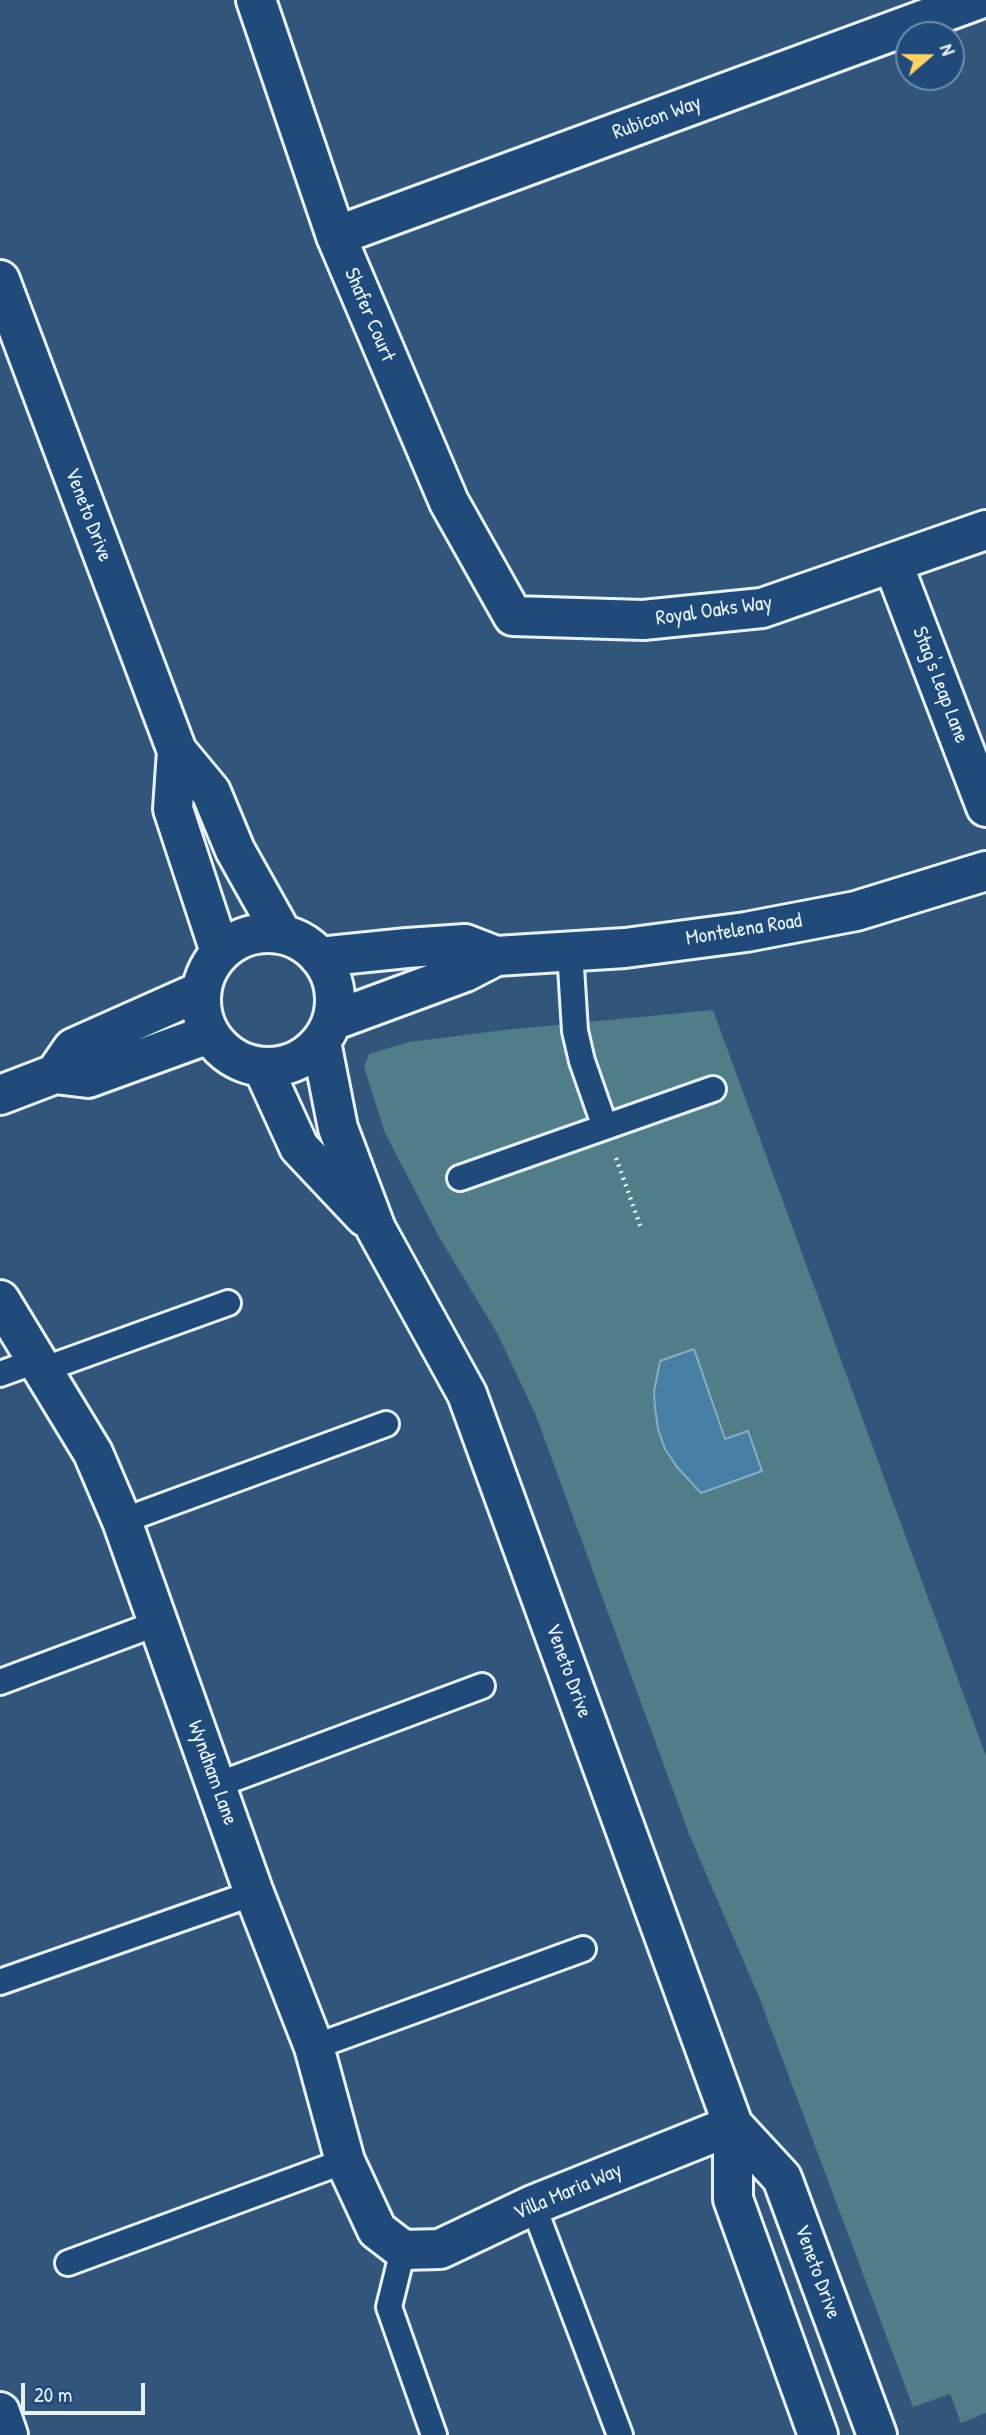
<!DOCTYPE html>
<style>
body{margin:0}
#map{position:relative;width:986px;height:2435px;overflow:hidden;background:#32557c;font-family:"Patrick Hand",sans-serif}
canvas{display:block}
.north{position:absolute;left:895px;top:21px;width:70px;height:70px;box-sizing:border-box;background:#1f4a7a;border:2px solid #6f8dac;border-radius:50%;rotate:70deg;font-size:19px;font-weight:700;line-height:28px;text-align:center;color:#e8f1f8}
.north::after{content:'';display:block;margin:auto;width:24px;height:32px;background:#ffd166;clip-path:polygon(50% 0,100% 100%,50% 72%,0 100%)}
.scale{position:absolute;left:21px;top:2383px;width:124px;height:32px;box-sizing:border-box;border:4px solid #e8f1f8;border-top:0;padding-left:9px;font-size:21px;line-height:24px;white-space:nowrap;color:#e8f1f8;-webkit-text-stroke:5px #1f4a7a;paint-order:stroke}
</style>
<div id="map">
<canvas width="986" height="2435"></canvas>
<div class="north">N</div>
<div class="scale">20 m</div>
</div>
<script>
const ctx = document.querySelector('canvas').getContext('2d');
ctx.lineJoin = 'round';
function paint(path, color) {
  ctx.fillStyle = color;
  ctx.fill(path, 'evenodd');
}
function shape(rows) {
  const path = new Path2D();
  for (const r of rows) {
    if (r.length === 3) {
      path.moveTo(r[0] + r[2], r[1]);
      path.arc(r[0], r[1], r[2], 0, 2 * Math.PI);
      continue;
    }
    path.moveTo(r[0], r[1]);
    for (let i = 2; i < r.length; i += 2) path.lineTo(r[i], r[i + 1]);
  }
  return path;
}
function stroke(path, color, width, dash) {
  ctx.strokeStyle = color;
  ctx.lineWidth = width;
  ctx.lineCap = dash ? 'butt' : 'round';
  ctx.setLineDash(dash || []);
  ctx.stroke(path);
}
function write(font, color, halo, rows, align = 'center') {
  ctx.font = font + ' "Patrick Hand",sans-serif';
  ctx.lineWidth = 5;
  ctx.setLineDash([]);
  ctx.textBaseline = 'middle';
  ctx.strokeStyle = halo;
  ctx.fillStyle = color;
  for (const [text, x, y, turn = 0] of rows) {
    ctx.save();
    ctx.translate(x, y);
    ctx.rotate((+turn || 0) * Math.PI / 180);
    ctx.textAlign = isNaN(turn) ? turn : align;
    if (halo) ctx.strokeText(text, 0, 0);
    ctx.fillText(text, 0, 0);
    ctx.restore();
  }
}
paint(shape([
 [713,1010,986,1756,986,2413,961,2423,950,2394,913,2407,759,1997,689,1834,535,1413,497,1333,439,1237,385,1133,364,1067,369,1054,409,1042,504,1030]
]), '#507d87');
const water = shape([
 [694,1349,725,1439,748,1431,762,1471,701,1493,677,1467,665,1449,658,1429,655,1408,654,1392,660,1361,694,1349]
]);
paint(water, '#477ea4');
stroke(water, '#87acc6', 2);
const lane = shape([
 [605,1127,713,1089],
 [460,1178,605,1127,582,1061,575,1031,570,951],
 [42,1370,228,1303],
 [0,1374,36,1361],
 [122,1521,386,1424],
 [0,1682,158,1623],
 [217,1785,482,1686],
 [0,1982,254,1893],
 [314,2047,583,1949],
 [533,2205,620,2435],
 [403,2250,389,2307,434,2435],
 [68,2263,345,2161]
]);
const street = shape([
 [256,0,336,236,449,502,513,616,643,620,762,608,986,530],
 [336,236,977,0],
 [0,280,177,751,211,792,235,850,282,934],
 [893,564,986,807],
 [177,751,173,809,220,952],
 [268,1000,67],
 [319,957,407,948,465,944,496,956],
 [332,1021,465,972,496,956,625,948,746,932,856,911,986,871],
 [321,1042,338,1128,376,1229,467,1394,733,2125,733,2199,818,2435],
 [263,1068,299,1147,365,1217],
 [55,1074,73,1048,201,991],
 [0,1095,55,1074,88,1078,209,1034],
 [0,1300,93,1453,122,1521,254,1893,314,2047,345,2161,377,2230,403,2250,440,2249,533,2205,733,2125],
 [733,2125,782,2178,877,2435]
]);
const secondary = shape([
 [0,2412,8,2435]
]);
stroke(lane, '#e8f1f8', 30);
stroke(street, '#e8f1f8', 44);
stroke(secondary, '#e8f1f8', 44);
stroke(shape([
 [616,1158,641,1228]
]), '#e8f1f8', 4.5, [2, 5]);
stroke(lane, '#1f4a7a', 24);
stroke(street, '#1f4a7a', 38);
stroke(secondary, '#1f4a7a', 38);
write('21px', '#e8f1f8', '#1f4a7a', [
 ["Rubicon Way",657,118,-20],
 ["Shafer Court",369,315,67],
 ["Veneto Drive",88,515,69],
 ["Royal Oaks Way",714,611,-8],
 ["Stag's Leap Lane",940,685,69],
 ["Montelena Road",744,930,-9],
 ["Veneto Drive",568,1671,70],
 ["Wyndham Lane",212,1773,70],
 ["Villa Maria Way",568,2192,-23],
 ["Veneto Drive",817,2272,70]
]);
</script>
